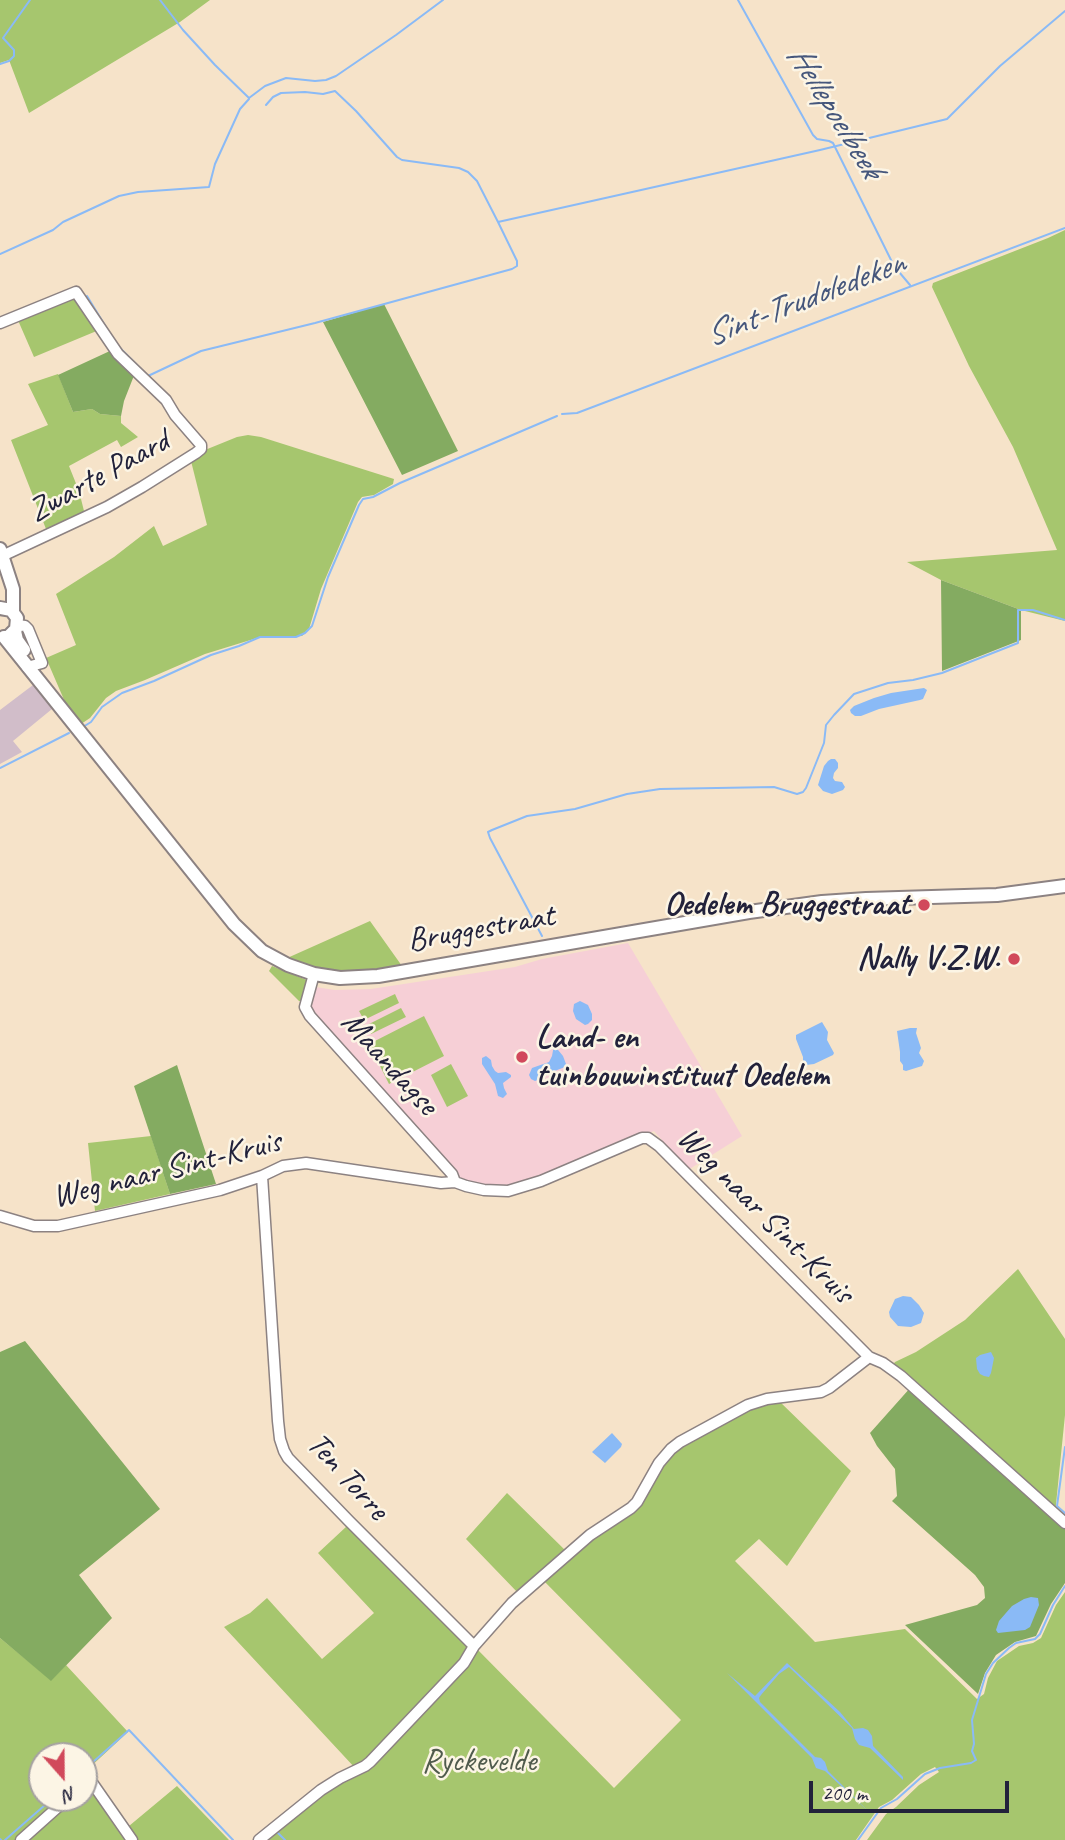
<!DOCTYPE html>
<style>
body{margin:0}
#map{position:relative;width:1065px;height:1840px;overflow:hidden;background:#f6e3c9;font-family:Caveat,sans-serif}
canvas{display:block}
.north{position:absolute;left:28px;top:1742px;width:70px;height:70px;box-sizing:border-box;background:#fcf5e5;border:2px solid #a5a1a1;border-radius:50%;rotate:159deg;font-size:19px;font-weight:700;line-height:28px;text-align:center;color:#22223b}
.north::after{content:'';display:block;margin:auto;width:24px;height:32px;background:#d1495b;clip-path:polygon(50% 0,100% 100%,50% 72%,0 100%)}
.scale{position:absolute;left:809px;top:1781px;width:200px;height:32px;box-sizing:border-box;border:4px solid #22223b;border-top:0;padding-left:9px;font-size:21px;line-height:24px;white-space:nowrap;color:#22223b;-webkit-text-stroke:5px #fcf5e5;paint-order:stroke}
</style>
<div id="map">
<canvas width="1065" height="1840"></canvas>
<div class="north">N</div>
<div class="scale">200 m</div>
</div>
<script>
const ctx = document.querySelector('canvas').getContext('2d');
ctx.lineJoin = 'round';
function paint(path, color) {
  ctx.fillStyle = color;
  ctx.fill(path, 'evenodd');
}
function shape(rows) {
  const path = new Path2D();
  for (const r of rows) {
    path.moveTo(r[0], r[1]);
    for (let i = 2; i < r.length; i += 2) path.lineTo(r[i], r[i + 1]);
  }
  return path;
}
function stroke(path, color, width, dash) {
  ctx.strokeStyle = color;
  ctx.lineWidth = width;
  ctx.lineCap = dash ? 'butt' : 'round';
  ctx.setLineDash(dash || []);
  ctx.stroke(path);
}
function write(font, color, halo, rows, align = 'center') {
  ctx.font = font + ' Caveat,sans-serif';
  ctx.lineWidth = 5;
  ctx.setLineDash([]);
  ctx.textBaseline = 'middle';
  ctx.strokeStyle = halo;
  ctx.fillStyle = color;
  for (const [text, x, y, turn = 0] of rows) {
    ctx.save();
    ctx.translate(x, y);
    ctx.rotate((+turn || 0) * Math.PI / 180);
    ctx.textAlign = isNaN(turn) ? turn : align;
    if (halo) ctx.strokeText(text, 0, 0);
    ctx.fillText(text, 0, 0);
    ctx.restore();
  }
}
paint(shape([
 [628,943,742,1136,688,1170,654,1131,527,1183,498,1189,469,1184,459,1177,434,1151,311,1012,315,987,335,990,371,989,515,967,542,959]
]), '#f6cfd6');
paint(shape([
 [33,685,52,709,13,741,22,752,0,764,0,710]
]), '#d1bdc9');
paint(shape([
 [0,0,210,0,180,22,29,113,9,60,0,63],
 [1065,230,1065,621,1021,610,941,580,907,562,1057,550,1013,447,969,366,932,287,933,283,1048,238],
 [74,295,99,330,34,357,17,318],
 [58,374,73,412,92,409,100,414,121,416,121,423,138,437,121,447,117,440,69,466,79,491,85,515,48,534,11,440,48,425,28,384],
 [248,435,261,437,394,479,393,484,374,495,362,497,358,502,321,589,309,629,302,636,257,638,205,654,145,680,116,691,106,698,90,718,81,724,65,702,46,658,76,645,56,594,114,557,154,526,163,546,207,525,191,461,205,450,237,437],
 [370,921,402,966,376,970,340,972,314,968,285,959],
 [272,966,309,981,302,1001,299,1001,269,971],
 [395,994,399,1003,364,1020,359,1011],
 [401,1008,406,1017,371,1034,367,1025],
 [424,1016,444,1056,389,1084,369,1044],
 [451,1064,468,1096,447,1107,431,1075],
 [151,1136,170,1194,95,1211,88,1143],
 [1018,1269,1065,1339,1065,1415,1055,1514,892,1366,895,1362,916,1352,965,1320],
 [778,1400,851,1471,787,1566,759,1539,735,1561,815,1642,905,1629,977,1699,984,1694,988,1678,997,1661,1019,1646,1033,1643,1041,1638,1056,1605,1065,1592,1065,1840,867,1840,886,1814,896,1807,919,1785,939,1772,935,1767,921,1774,892,1800,879,1807,856,1840,267,1840,267,1836,320,1792,362,1770,476,1648,614,1788,681,1720,541,1578,622,1517,667,1454,738,1411],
 [507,1493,567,1552,519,1594,466,1539],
 [347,1526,468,1643,470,1652,356,1769,224,1627,250,1613,267,1598,322,1659,374,1613,318,1553],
 [0,1638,51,1680,66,1665,128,1732,87,1770,91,1776,84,1782,84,1756,42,1756,42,1798,66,1798,19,1840,0,1840],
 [88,1785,131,1840,23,1840,69,1798,84,1798,84,1786],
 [177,1786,229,1840,137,1840,129,1826]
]), '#a6c66e');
paint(shape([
 [384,304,458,451,402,475,323,322],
 [112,350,135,373,124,401,121,416,100,414,92,409,73,412,58,375],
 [941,580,1021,610,1021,640,942,671],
 [177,1065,216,1184,170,1194,134,1086],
 [25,1341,160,1509,79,1575,112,1618,51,1681,0,1638,0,1352],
 [911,1387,1065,1523,1065,1583,1051,1604,1036,1636,1015,1642,996,1655,985,1673,978,1694,905,1625,977,1605,985,1598,984,1587,975,1575,892,1501,897,1496,895,1469,877,1446,870,1433]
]), '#84ab61');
paint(shape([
 [924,688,927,690,923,699,920,700,879,709,861,716,855,716,851,713,850,710,854,706,874,698,891,693],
 [831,759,835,759,838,763,838,768,834,773,833,778,835,781,842,782,845,787,843,790,832,794,823,791,818,785,824,766,828,761],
 [580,1001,588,1005,592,1014,592,1020,588,1024,585,1025,576,1019,573,1011,574,1004],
 [822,1022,828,1032,827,1040,834,1053,833,1055,814,1064,806,1065,803,1062,803,1057,796,1039,796,1035],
 [910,1028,917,1028,916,1033,921,1048,919,1053,924,1061,922,1066,906,1071,903,1070,903,1065,900,1061,900,1052,897,1031],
 [554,1045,563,1056,566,1064,565,1067,552,1072,538,1080,535,1081,531,1079,529,1075,532,1068,549,1062,552,1056],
 [486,1056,491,1060,492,1066,495,1071,498,1073,506,1072,511,1075,511,1077,503,1083,504,1088,507,1094,503,1098,498,1096,495,1084,482,1064,482,1058],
 [903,1296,911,1297,919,1305,924,1313,921,1323,911,1327,898,1326,890,1317,889,1312,895,1299],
 [991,1352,994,1358,991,1373,989,1377,984,1376,980,1374,977,1369,976,1358,980,1355],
 [612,1433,622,1444,621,1447,605,1463,592,1452],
 [1031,1597,1038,1598,1039,1605,1030,1627,1025,1630,998,1633,996,1630,999,1621,1012,1606,1024,1599],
 [787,1663,840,1712,854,1729,863,1728,868,1730,872,1736,873,1746,903,1777,903,1780,870,1748,859,1745,855,1739,852,1728,789,1667,779,1674,761,1695,759,1698,760,1702,815,1757,821,1758,825,1762,828,1771,868,1811,825,1771,816,1768,812,1758,727,1673,755,1696]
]), '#8abaf6');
stroke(shape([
 [160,0,183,30,215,65,249,98,265,86,286,78,315,81,326,80,336,76,396,35,443,0],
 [738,0,813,135,817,139,829,141,833,143,894,266,910,285],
 [0,64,9,61,14,56,14,50,3,38,30,0],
 [266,105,273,97,281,93,305,92,323,94,335,91,356,111,397,157,402,160,459,168,468,172,477,181,498,222,820,150,947,119,1000,66,1065,11],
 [0,254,53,230,63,222,119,196,138,192,209,187,215,164,240,109,249,99],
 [87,296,112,337],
 [119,347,148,376,201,351,315,323,512,269,517,266,517,261,498,222],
 [562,414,577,413,1065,228],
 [83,727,91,722,102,707,122,693,154,681,211,655,239,646,260,637,296,637,305,633,312,626,328,577,359,505,363,499,373,497,400,483,557,416],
 [0,768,69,733],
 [542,936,490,838,488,832,492,830,527,816,575,809,627,794,660,789,774,787,797,794,803,792,806,788,824,743,826,725,834,715,854,694,888,683,913,680,942,673,1018,643,1018,610,1033,610,1065,620],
 [1065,1447,1057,1506,1065,1513],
 [84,1770,129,1730,233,1840],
 [277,1832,285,1840],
 [0,1839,1,1840],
 [5,1840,53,1798],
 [858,1840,881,1808,897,1799,925,1774,940,1768,971,1763,976,1760,972,1751,974,1744,972,1720,986,1674,993,1663,1009,1648,1016,1643,1035,1639,1040,1634,1053,1605,1065,1586]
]), '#8abaf6', 2);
const minor = shape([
 [0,323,76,292,118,354,166,400,175,415,201,445,201,449,196,453,142,487,107,507,2,556],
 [17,625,25,626,28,629,42,663,27,667],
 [314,974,305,1007,310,1016,452,1174,455,1182],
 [262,1176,278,1421,280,1439,284,1451,288,1458,349,1521,474,1646],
 [0,1216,34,1226,58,1226,220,1190,262,1176,283,1166,306,1163,441,1183,455,1182,466,1186,484,1190,508,1191,541,1181,642,1138,648,1138,659,1146,869,1357,883,1363,901,1376,1065,1523],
 [84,1784,88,1782,93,1784,132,1840],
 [21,1840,68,1798],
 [259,1840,321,1790,340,1778,365,1766,370,1762,464,1663,474,1646,512,1603,590,1535,631,1508,637,1502,659,1463,671,1449,680,1442,748,1405,767,1399,821,1392,829,1388,869,1357]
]);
const major = shape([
 [0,549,13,589,13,612],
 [0,608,11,610,17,618,16,629,10,635],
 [15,631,17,640,24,650],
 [4,637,234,924,262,951,288,965,314,974,340,978,378,976,749,912,822,902,866,899,997,895,1065,886]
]);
stroke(minor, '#8c8282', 13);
stroke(major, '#8c8282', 16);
stroke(minor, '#fff', 10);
stroke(major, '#fff', 12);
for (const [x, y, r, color] of [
 [924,905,7,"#d1495b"],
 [1014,959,7,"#d1495b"],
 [522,1057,7,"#d1495b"]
]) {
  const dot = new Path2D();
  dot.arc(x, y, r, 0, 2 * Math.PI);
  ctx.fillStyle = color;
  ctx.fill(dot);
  stroke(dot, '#fcf5e5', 2.5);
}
write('33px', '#22223b', '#fcf5e5', [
 ["Zwarte Paard",99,477,-29],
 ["Bruggestraat",481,929,-10],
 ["Maandagse",389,1064,48],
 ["Weg naar Sint-Kruis",167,1170,-14],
 ["Weg naar Sint-Kruis",765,1216,45],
 ["Ten Torre",347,1477,48]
]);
write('bold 33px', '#22223b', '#fcf5e5', [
 ["Oedelem Bruggestraat",910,905],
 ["Nally V.Z.W.",1000,959],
 ["Land- en",536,1038,"left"],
 ["tuinbouwinstituut Oedelem",536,1076,"left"]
], 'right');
write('33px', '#505b4d', '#fcf5e5', [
 ["Ryckevelde",479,1762]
]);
write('italic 35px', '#46577c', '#fcf5e5', [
 ["Hellepoelbeek",834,112,58],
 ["Sint-Trudoledeken",805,300,-21]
]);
</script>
